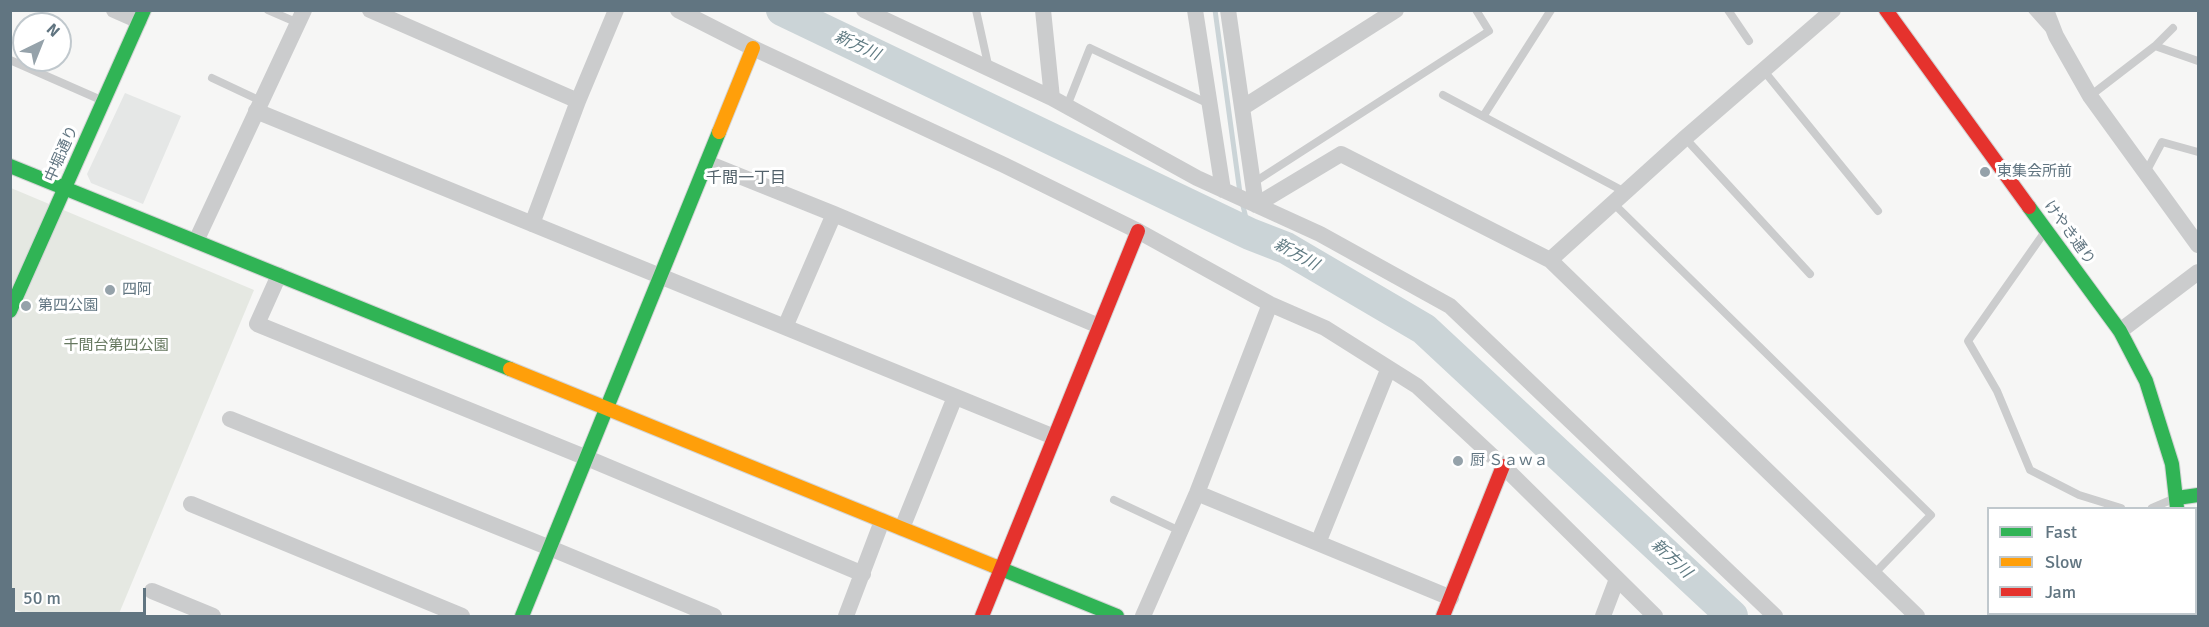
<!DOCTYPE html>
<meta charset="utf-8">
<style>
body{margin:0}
#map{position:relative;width:2209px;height:627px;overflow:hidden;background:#f6f6f5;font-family:Signika,sans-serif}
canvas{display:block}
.frame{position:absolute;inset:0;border:12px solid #617581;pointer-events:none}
.legend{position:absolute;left:1987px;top:507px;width:210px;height:108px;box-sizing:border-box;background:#fff;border:2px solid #c0c8cd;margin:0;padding:8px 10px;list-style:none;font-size:18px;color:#617581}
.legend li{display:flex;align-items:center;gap:12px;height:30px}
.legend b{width:30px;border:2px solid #c0c8cd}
.north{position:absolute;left:12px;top:12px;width:60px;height:60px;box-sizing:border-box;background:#fff;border:2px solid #c0c8cd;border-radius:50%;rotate:43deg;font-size:16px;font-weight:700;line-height:24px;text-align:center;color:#617581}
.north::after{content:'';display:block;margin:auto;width:21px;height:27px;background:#95a2aa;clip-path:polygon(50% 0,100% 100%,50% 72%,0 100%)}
.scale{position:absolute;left:12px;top:588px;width:134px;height:27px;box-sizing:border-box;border:3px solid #617581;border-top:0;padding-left:8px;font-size:18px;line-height:21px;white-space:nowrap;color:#617581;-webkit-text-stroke:4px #fff;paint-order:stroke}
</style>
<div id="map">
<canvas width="2209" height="627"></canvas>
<div class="frame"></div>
<ul class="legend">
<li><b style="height:8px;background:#30b455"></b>Fast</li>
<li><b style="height:8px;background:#ff9f0a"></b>Slow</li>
<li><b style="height:8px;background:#e5322d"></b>Jam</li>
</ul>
<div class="north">N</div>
<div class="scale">50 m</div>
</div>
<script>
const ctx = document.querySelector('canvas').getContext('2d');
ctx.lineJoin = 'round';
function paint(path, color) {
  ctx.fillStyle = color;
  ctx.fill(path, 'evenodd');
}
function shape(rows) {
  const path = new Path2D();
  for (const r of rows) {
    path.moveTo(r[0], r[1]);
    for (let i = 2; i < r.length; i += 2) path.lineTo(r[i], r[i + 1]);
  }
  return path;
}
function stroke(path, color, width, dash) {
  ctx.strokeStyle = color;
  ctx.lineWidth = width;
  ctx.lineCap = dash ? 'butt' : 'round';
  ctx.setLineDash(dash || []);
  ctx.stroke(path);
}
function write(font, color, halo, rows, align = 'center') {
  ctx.font = font + ' Signika,"Noto Sans JP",sans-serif';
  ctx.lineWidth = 6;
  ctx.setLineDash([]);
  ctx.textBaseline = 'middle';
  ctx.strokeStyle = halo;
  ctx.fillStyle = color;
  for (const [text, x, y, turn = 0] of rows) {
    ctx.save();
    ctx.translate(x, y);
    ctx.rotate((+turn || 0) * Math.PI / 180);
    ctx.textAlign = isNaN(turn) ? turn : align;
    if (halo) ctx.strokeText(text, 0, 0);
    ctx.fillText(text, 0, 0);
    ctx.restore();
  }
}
paint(shape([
 [125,93,181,116,143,204,91,183,87,174]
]), '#e5e7e6');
paint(shape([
 [11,188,254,290,118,616,32,616,11,608]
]), '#e5e8e2');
stroke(shape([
 [1215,10,1240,193],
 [1242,202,1250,234]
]), '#cbd4d7', 5);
stroke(shape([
 [782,10,1250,234,1286,248,1424,329,1732,616]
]), '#cbd4d7', 32);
const fast = shape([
 [10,166,510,369],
 [2029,207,2120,331,2146,381,2172,464,2177,508],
 [10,311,144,10],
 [2177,498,2198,495],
 [994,566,1117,616],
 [522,616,719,132],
 [2172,616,2173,614]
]);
const slow = shape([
 [719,132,753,48],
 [510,369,994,566]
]);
const jam = shape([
 [1886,10,2029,207],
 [982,616,1138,231],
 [1443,616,1503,466]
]);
stroke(fast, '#d3d4d5', 16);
stroke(slow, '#d3d4d5', 16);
stroke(jam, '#d3d4d5', 16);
stroke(shape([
 [268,10,298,23],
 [976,10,989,69],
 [1728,10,1749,41],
 [2032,10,2048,28],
 [2155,46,2198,61],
 [10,60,101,100],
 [1764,71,1878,211],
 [212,78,261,101],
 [1443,95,1625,192],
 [2090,96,2155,46,2173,28],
 [1067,106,1090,48,1209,104],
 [1484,115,1551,10],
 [1685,138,1810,274],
 [2146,172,2162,142,2198,152],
 [1253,183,1489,31,1476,10],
 [1613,203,1931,515,1873,575],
 [2044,233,1968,341,1997,391,2030,470,2079,495,2121,508],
 [1114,500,1180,531],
 [2152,508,2173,499],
 [2196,571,2198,571]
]), '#cbcccd', 8);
stroke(shape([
 [114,10,139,21],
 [370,10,578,101],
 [678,10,753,48,1004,165,1138,231,1270,304,1325,328,1417,386,1503,466,1655,616],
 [864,10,1052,98,1197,178,1320,234,1450,306,1775,616],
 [1043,10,1052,98],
 [1195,10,1223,190],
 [1228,10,1256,205],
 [2046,10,2056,36,2090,96,2198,245],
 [1242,108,1396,10],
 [256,111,1054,437],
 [707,163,834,214,1099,326],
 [1256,205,1341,154,1550,260,1917,616],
 [532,224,578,101,616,10],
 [196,241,304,10],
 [1550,260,1685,138,1833,10],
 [279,275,257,324,587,458,863,574],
 [785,327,834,214],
 [2120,331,2198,272],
 [230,419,550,548,714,616],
 [1197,493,1451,598],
 [191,504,462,616],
 [902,528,955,397],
 [1318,543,1388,370],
 [152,591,213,616],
 [846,616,882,521],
 [1143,616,1197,493,1270,304],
 [1603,616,1617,579]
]), '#cbcccd', 16);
stroke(fast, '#30b455', 14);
stroke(slow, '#ff9f0a', 14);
stroke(jam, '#e5322d', 14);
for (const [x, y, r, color] of [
 [1985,172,6,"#95a2aa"],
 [110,290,6,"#95a2aa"],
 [26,306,6,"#95a2aa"],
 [1458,461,6,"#95a2aa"]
]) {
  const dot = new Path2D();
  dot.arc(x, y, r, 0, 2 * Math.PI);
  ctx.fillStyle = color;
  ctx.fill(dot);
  stroke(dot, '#fff', 2);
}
write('15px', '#617581', '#fff', [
 ["中堀通り",62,154,-66],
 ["けやき通り",2069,233,54]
]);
write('15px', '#617581', '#fff', [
 ["東集会所前",1997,172],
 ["四阿",122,290],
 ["第四公園",38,306],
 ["厨 Ｓａｗａ",1470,461]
], 'left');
write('15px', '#667860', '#fff', [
 ["千間台第四公園",116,346]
]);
write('italic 16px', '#607b83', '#fff', [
 ["新方川",857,46,25],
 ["新方川",1296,255,29],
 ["新方川",1671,559,43]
]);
write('16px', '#53626b', '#fff', [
 ["千間一丁目",746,179]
]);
</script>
